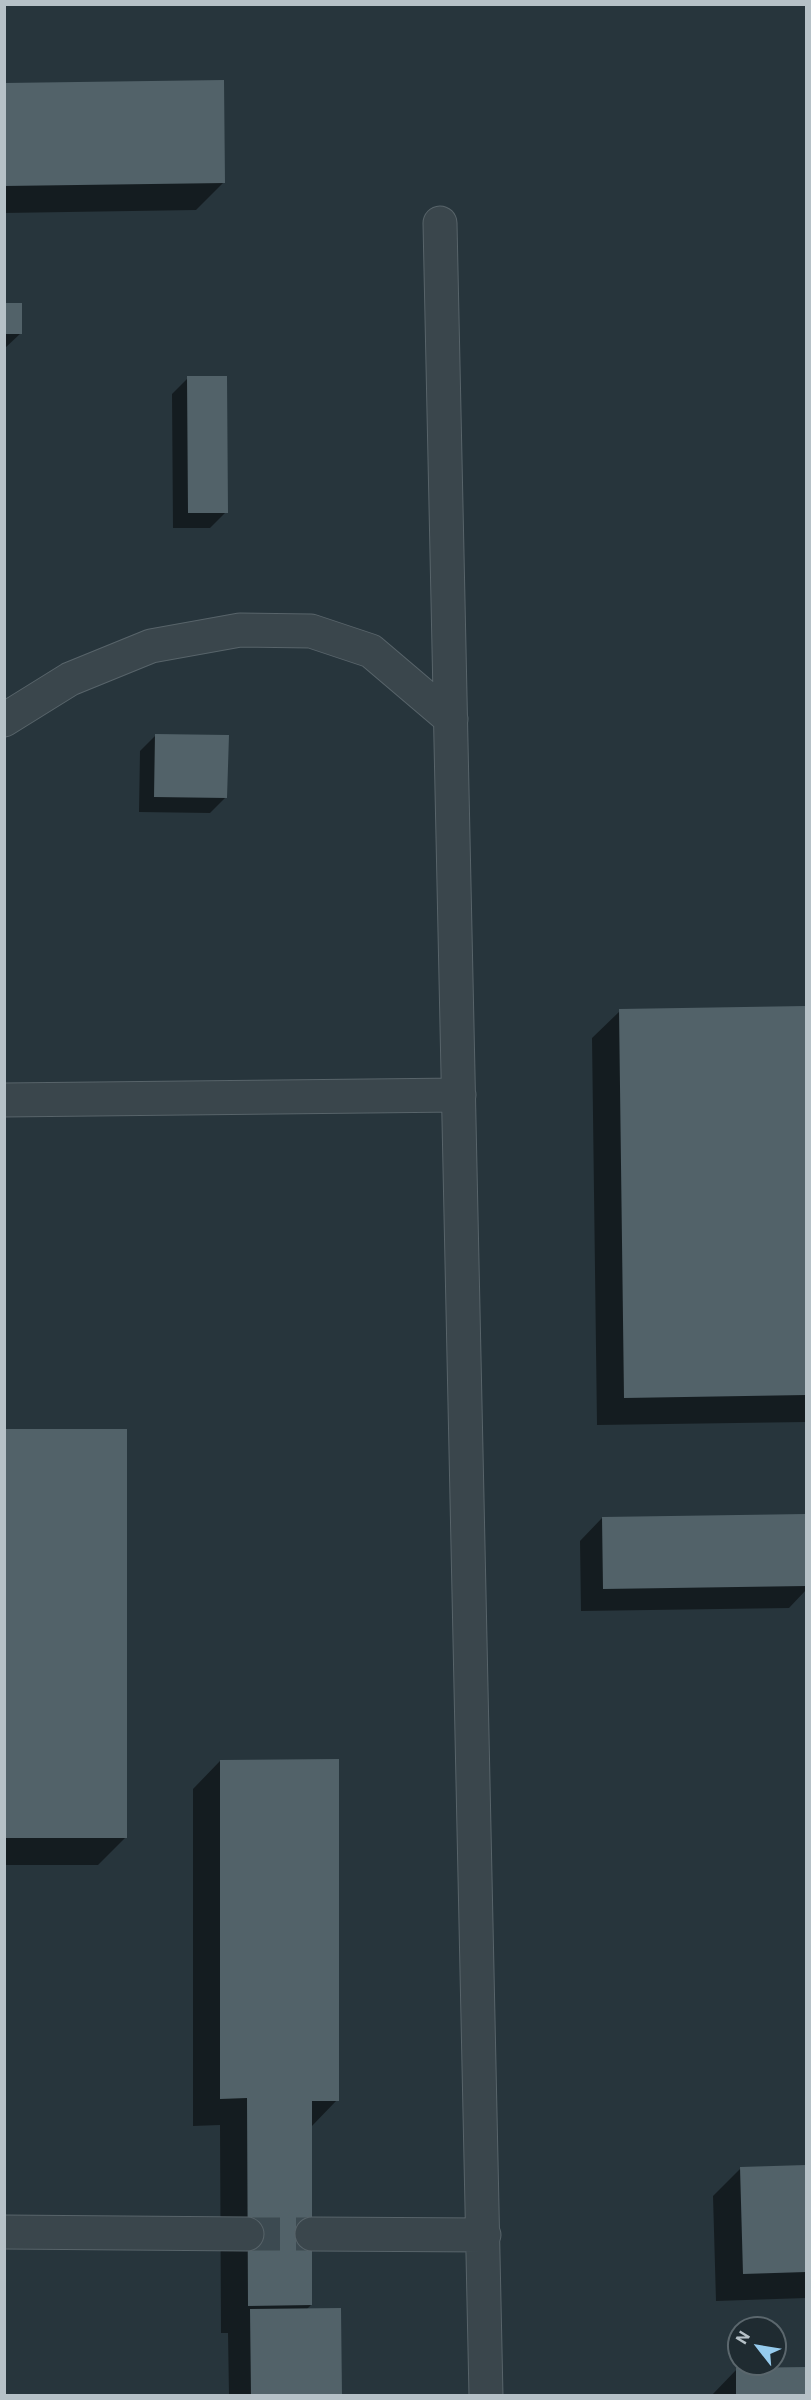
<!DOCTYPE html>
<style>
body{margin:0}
#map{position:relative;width:811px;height:2400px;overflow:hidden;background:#27353c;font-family:Roboto,sans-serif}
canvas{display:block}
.frame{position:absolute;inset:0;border:6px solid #b6c1c7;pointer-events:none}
.north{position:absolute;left:727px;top:2316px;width:60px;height:60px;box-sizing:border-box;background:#1f2b31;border:2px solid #5b676d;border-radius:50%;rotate:301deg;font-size:16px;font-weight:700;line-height:24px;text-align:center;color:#b6c1c7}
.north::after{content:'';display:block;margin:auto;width:21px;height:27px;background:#96cbed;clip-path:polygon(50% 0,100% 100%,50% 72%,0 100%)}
</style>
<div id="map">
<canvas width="811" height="2400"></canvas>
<div class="frame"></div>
<div class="north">N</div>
</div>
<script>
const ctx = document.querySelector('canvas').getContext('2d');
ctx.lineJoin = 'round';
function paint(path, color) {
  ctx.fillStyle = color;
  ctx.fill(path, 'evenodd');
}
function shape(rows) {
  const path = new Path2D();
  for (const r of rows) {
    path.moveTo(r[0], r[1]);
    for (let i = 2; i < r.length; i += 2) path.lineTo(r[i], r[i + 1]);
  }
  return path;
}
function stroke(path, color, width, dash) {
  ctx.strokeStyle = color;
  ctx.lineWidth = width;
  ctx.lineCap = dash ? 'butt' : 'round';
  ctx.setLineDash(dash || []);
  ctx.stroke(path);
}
paint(shape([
 [4,85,224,182,196,210,4,213],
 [4,304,21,333,4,349],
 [188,378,226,512,210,528,173,528,172,394],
 [156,735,226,797,210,813,139,812,140,751],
 [806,1008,806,1422,597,1425,592,1038,620,1011],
 [4,1431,125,1838,98,1865,4,1865],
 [806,1515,806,1590,789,1608,581,1611,580,1541,602,1518],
 [220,1761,337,2100,311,2127,311,2305,306,2310,340,2396,229,2396,228,2333,221,2333,220,2125,193,2126,193,1789],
 [806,2166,806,2298,716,2301,713,2196,740,2169],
 [806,2368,806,2396,711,2396,737,2369]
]), '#0007');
paint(shape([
 [224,80,225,183,4,186,4,83],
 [4,303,22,303,22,334,4,334],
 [187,376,227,376,228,513,188,513],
 [155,734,229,735,227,798,154,797],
 [806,1006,806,1395,624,1398,619,1009],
 [4,1429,127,1429,127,1838,4,1838],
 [806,1514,806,1586,603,1589,602,1517],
 [339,1759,339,2101,312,2101,312,2305,248,2306,247,2098,220,2099,220,1760],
 [806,2165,806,2272,743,2274,740,2167],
 [341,2308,342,2396,251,2396,250,2309],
 [806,2367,806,2396,736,2396,736,2368]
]), '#526269');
stroke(shape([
 [247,2234,312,2234]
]), '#3c4a51', 33, [33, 16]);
const minor = shape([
 [440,223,486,2396],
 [4,720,70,679,151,646,240,630,311,631,371,651,451,719],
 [4,1100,459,1095],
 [4,2232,247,2234],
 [312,2234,484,2235]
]);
stroke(minor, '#58646a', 35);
stroke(minor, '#3a464c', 33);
</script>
